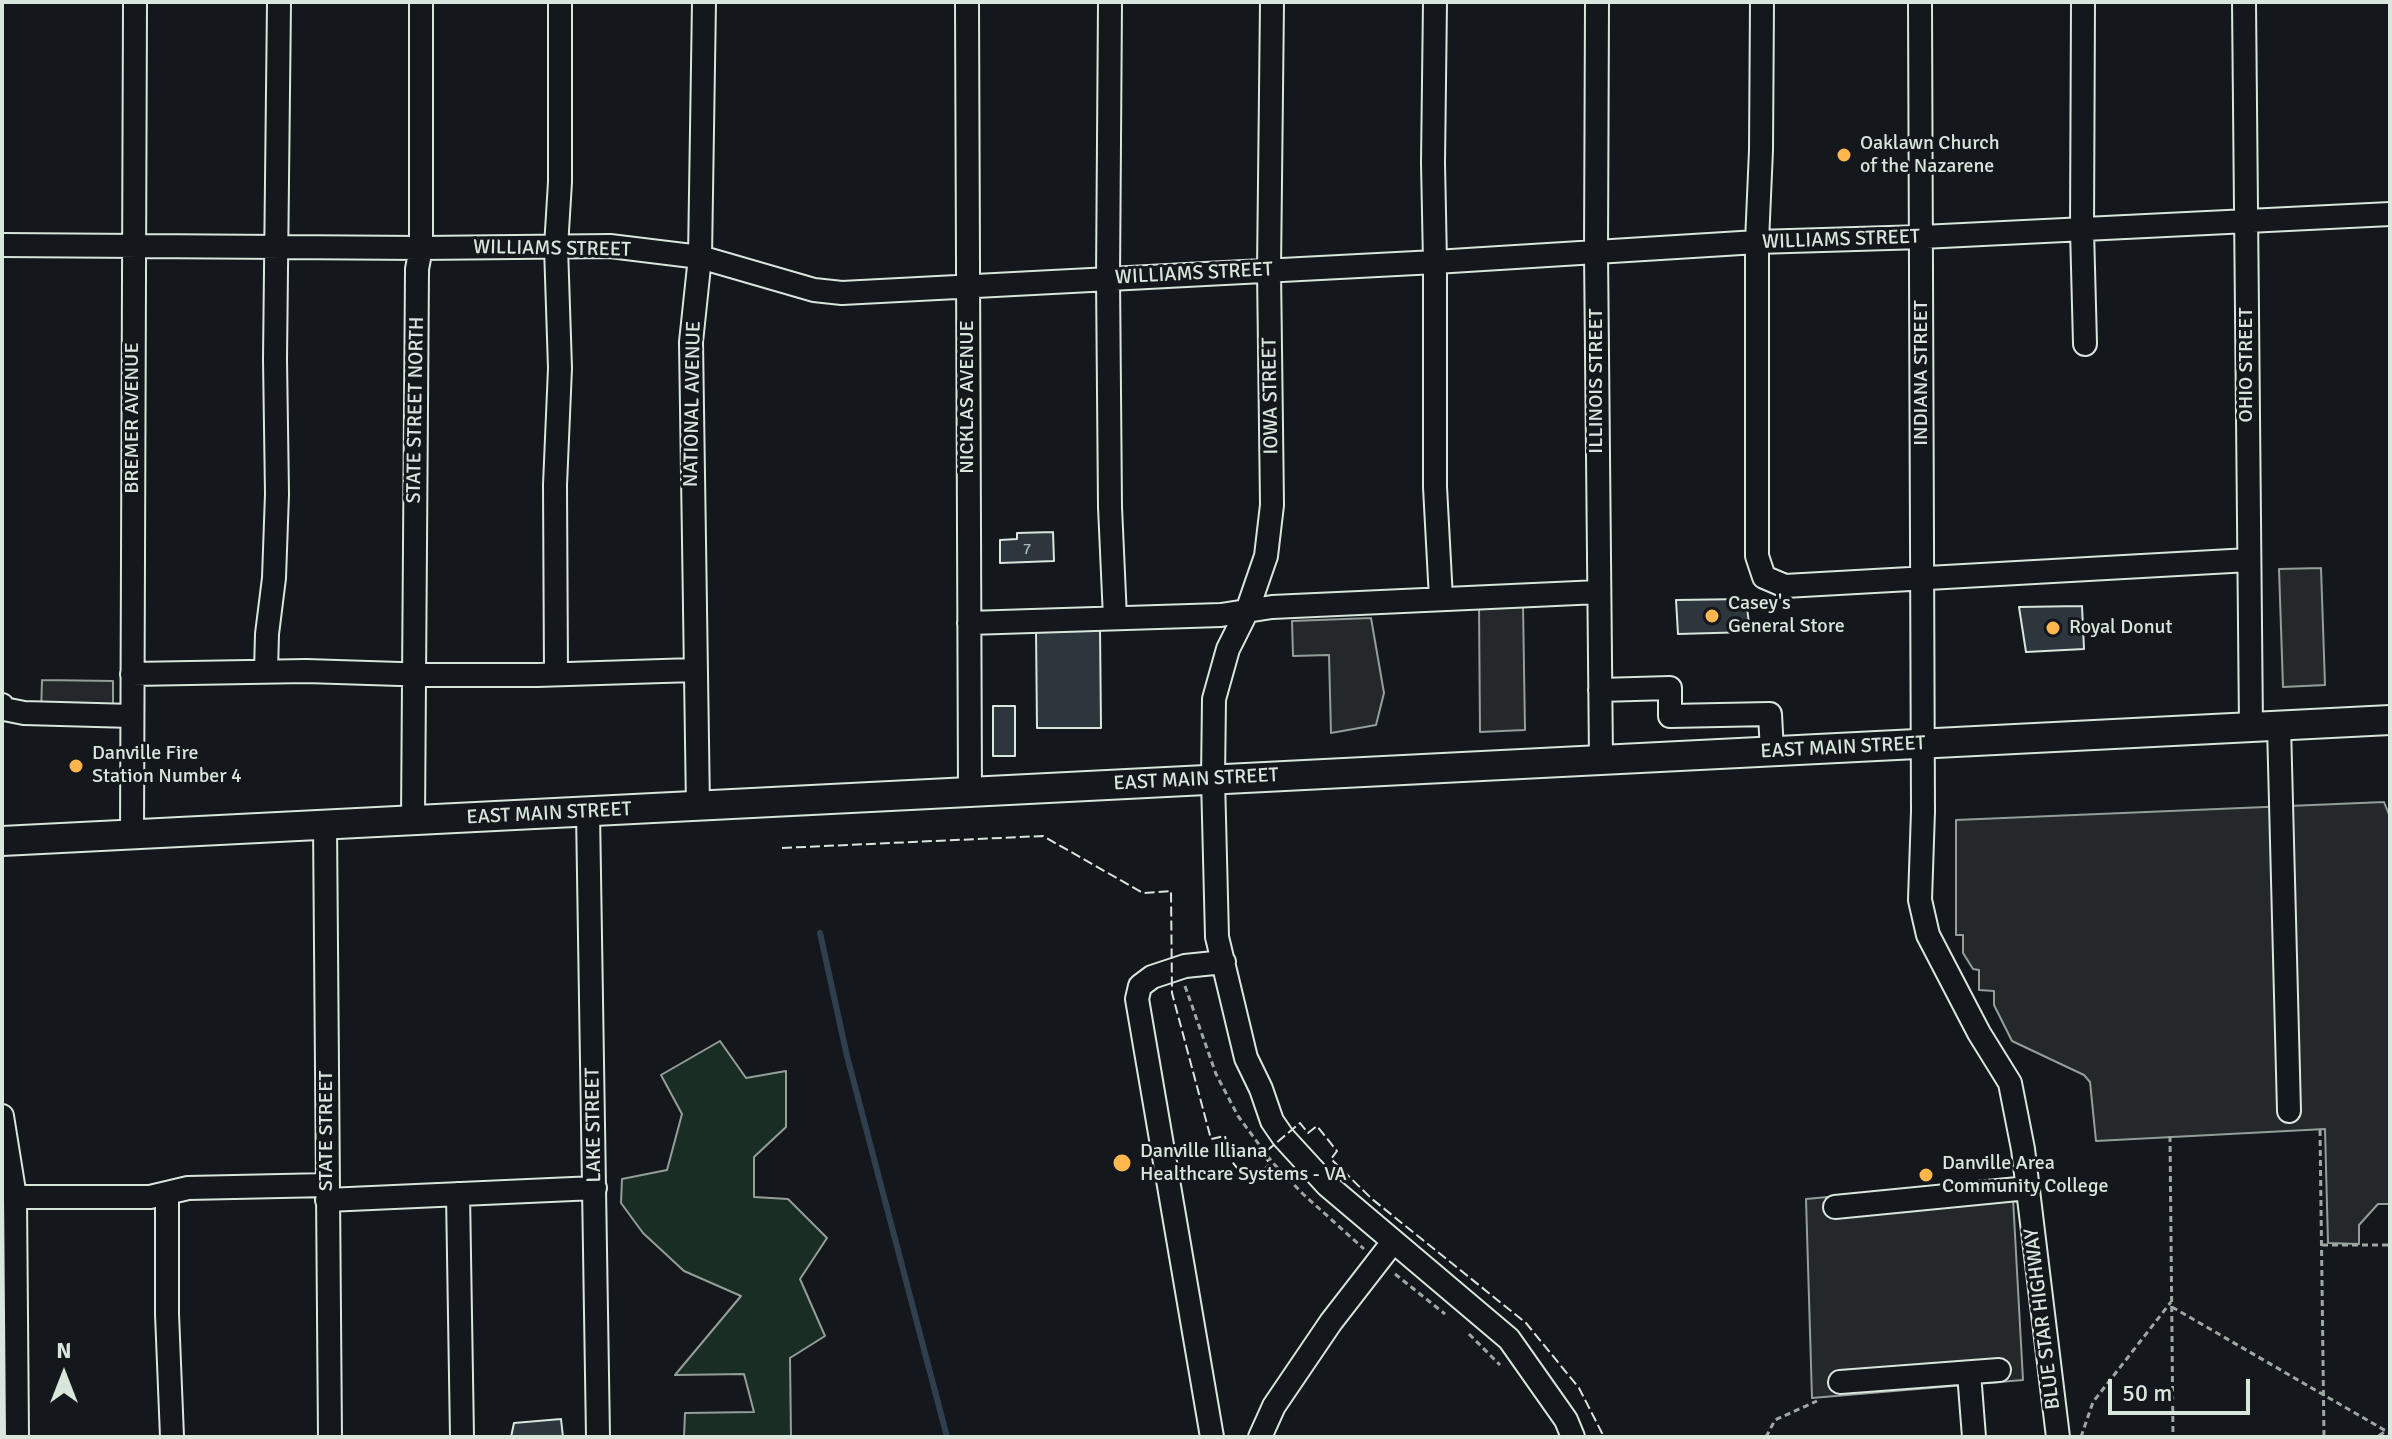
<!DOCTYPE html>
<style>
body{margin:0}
#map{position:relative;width:2392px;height:1439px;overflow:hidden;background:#14181c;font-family:Signika,sans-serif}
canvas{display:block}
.frame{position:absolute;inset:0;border:4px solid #d8e6dc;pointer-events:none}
.north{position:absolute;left:24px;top:1335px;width:80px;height:80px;-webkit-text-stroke:6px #14181c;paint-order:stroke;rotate:0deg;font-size:22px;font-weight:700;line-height:32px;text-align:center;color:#d8e6dc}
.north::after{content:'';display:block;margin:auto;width:28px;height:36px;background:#d8e6dc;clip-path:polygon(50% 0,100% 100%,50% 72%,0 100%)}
.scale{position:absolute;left:2108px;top:1379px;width:142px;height:36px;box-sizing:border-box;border:4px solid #d8e6dc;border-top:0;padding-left:10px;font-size:24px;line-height:28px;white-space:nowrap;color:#d8e6dc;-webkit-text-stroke:6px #14181c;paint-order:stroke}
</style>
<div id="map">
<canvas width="2392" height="1439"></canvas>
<div class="frame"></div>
<div class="north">N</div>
<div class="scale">50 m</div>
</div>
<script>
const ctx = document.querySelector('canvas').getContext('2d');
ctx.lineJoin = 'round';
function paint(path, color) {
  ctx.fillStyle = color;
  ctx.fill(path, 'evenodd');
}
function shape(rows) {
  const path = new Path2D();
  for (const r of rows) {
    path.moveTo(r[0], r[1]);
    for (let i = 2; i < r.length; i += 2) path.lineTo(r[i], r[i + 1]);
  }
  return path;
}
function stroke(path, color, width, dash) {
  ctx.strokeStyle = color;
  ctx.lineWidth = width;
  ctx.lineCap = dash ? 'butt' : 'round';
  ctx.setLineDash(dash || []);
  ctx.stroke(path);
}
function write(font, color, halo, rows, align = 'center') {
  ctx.font = font + ' Signika,sans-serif';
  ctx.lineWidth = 6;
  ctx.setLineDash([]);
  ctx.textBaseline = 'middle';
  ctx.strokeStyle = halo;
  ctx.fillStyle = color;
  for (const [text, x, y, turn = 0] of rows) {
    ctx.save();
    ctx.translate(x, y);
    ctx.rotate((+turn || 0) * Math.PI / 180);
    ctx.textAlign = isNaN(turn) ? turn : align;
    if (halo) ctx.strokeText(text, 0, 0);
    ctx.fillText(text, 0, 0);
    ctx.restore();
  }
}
const green = shape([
 [720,1041,746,1078,786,1071,786,1127,754,1157,754,1197,788,1199,827,1238,800,1279,825,1336,790,1358,791,1437,684,1437,685,1413,754,1412,744,1374,675,1375,741,1296,684,1271,643,1233,621,1203,622,1179,667,1170,682,1114,661,1075,720,1041]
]);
paint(green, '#1a2d24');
stroke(green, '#939e99', 2);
const parking = shape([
 [2321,568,2325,685,2283,687,2279,569,2321,568],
 [1523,605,1525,730,1480,732,1479,606,1523,605],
 [1371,618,1384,693,1376,725,1331,733,1329,655,1293,656,1292,621,1371,618],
 [42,680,113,681,113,715,41,714,42,680],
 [2384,802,2390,817,2390,1204,2378,1204,2359,1225,2359,1244,2328,1243,2325,1129,2096,1141,2090,1082,2084,1075,2012,1041,1994,1005,1994,991,1979,990,1979,970,1973,969,1963,953,1963,935,1956,935,1956,820,2384,802],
 [2012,1180,2023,1380,1812,1398,1806,1199,2012,1180]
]);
paint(parking, '#24282b');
stroke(parking, '#939e99', 2);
stroke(shape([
 [820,933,847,1056,947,1437]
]), '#2f3f4d', 6);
const building = shape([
 [1053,532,1054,561,1000,563,1000,540,1017,539,1017,533,1053,532],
 [1746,599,1750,632,1678,634,1676,600,1746,599],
 [2082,606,2084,649,2026,652,2019,607,2082,606],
 [1036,629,1100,629,1101,728,1037,728,1036,629],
 [993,706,1015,706,1015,756,993,756,993,706],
 [561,1419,563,1437,511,1437,514,1423,561,1419]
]);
paint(building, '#2c363c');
stroke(building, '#d8e6dc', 2);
const minor = shape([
 [967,2,970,791],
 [1110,2,1108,278,1110,507,1115,618],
 [1272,2,1269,270,1272,505,1266,556,1247,611,1228,649,1214,699,1213,779,1217,937,1246,1058,1261,1089,1272,1121,1283,1137,1327,1185,1509,1339,1566,1420,1573,1437],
 [1435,2,1433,163,1435,262,1435,487,1441,599],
 [1597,2,1596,252,1601,760],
 [1762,2,1761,150,1757,242,1757,556,1764,577,1785,586,2249,560],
 [1920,2,1923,811,1920,900,1928,935,1979,1033,2010,1083,2023,1149,2058,1437],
 [2083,2,2082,230,2085,344],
 [2244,2,2251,727],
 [2,245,421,248,610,246,700,257,814,290,842,293,1435,262,1757,242,1922,237,2390,214],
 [969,623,1221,615,1272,607,1599,592],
 [266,671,267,634,274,578,277,494,275,359,279,2],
 [132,674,306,671,431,675,537,675,694,670],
 [556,674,555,485,560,368,556,247,560,182,560,2],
 [1600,690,1670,688,1670,716,1770,714,1772,752],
 [2,705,4,709,24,713,132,716],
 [2279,726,2289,1111],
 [698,807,691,342,700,257,704,2],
 [588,812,598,1437],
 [413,819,417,269,421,248,421,2],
 [325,824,330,1437],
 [132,833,135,2],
 [2,1116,15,1197,17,1437],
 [167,1193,167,1314,172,1437],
 [458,1194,462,1437],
 [15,1197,150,1197,188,1188,327,1185],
 [327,1200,595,1188],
 [1835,1207,2028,1188],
 [1969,1373,1974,1437],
 [1840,1382,1999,1370],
 [1212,1437,1137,999,1140,986,1152,977,1185,966,1224,962],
 [1260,1437,1274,1406,1331,1322,1393,1242]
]);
const major = shape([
 [2,841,2390,720]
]);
stroke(minor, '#d8e6dc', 26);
stroke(major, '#d8e6dc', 32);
stroke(shape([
 [1185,986,1216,1074,1238,1116,1272,1162,1303,1194,1364,1249],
 [2320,1130,2324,1437],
 [2170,1136,2173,1437],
 [2322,1245,2390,1245],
 [1395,1274,1445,1314],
 [2172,1307,2386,1431,2377,1437],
 [1469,1334,1500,1365],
 [1766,1437,1775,1420,1817,1401],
 [2081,1437,2093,1402,2171,1302]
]), '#9da8a2', 3, [6, 4]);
stroke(minor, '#14181c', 22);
stroke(major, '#14181c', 28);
stroke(shape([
 [782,848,1043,836,1143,893,1171,891,1172,993,1211,1139,1225,1136,1230,1159,1248,1182,1270,1164,1263,1154,1300,1123,1308,1133,1317,1126,1337,1151,1331,1159,1372,1199,1526,1323,1579,1388,1604,1437]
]), '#d8e6dc', 2, [10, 4]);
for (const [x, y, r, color] of [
 [1844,155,8,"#ffb74d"],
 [1712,616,8,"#ffb74d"],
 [2053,628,8,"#ffb74d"],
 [76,766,8,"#ffb74d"],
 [1122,1163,10,"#ffb74d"],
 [1926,1175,8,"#ffb74d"]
]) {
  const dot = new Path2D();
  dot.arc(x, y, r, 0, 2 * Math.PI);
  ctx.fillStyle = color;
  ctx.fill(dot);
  stroke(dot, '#14181c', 3);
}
write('16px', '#adbab4', null, [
 ["7",1027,550]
]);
write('20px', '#d8e6dc', '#14181c', [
 ["Oaklawn Church",1860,144],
 ["of the Nazarene",1860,167],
 ["Casey's",1728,604],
 ["General Store",1728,627],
 ["Royal Donut",2069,628],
 ["Danville Fire",92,754],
 ["Station Number 4",92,777],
 ["Danville Illiana",1140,1152],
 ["Healthcare Systems - VA",1140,1175],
 ["Danville Area",1942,1164],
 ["Community College",1942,1187]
], 'left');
write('20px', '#d8e6dc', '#14181c', [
 ["WILLIAMS STREET",1841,240,-2],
 ["WILLIAMS STREET",552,249,1],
 ["WILLIAMS STREET",1194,274,-3],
 ["OHIO STREET",2247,365,-90],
 ["INDIANA STREET",1922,373,-90],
 ["ILLINOIS STREET",1597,381,-90],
 ["IOWA STREET",1271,396,-91],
 ["NICKLAS AVENUE",968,397,-90],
 ["NATIONAL AVENUE",693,404,-89],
 ["STATE STREET NORTH",416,410,-89],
 ["BREMER AVENUE",133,418,-90],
 ["EAST MAIN STREET",1843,748,-3],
 ["EAST MAIN STREET",1196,780,-3],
 ["EAST MAIN STREET",549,814,-3],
 ["LAKE STREET",594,1125,-91],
 ["STATE STREET",327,1131,-90],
 ["BLUE STAR HIGHWAY",2043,1319,-97]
]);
</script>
